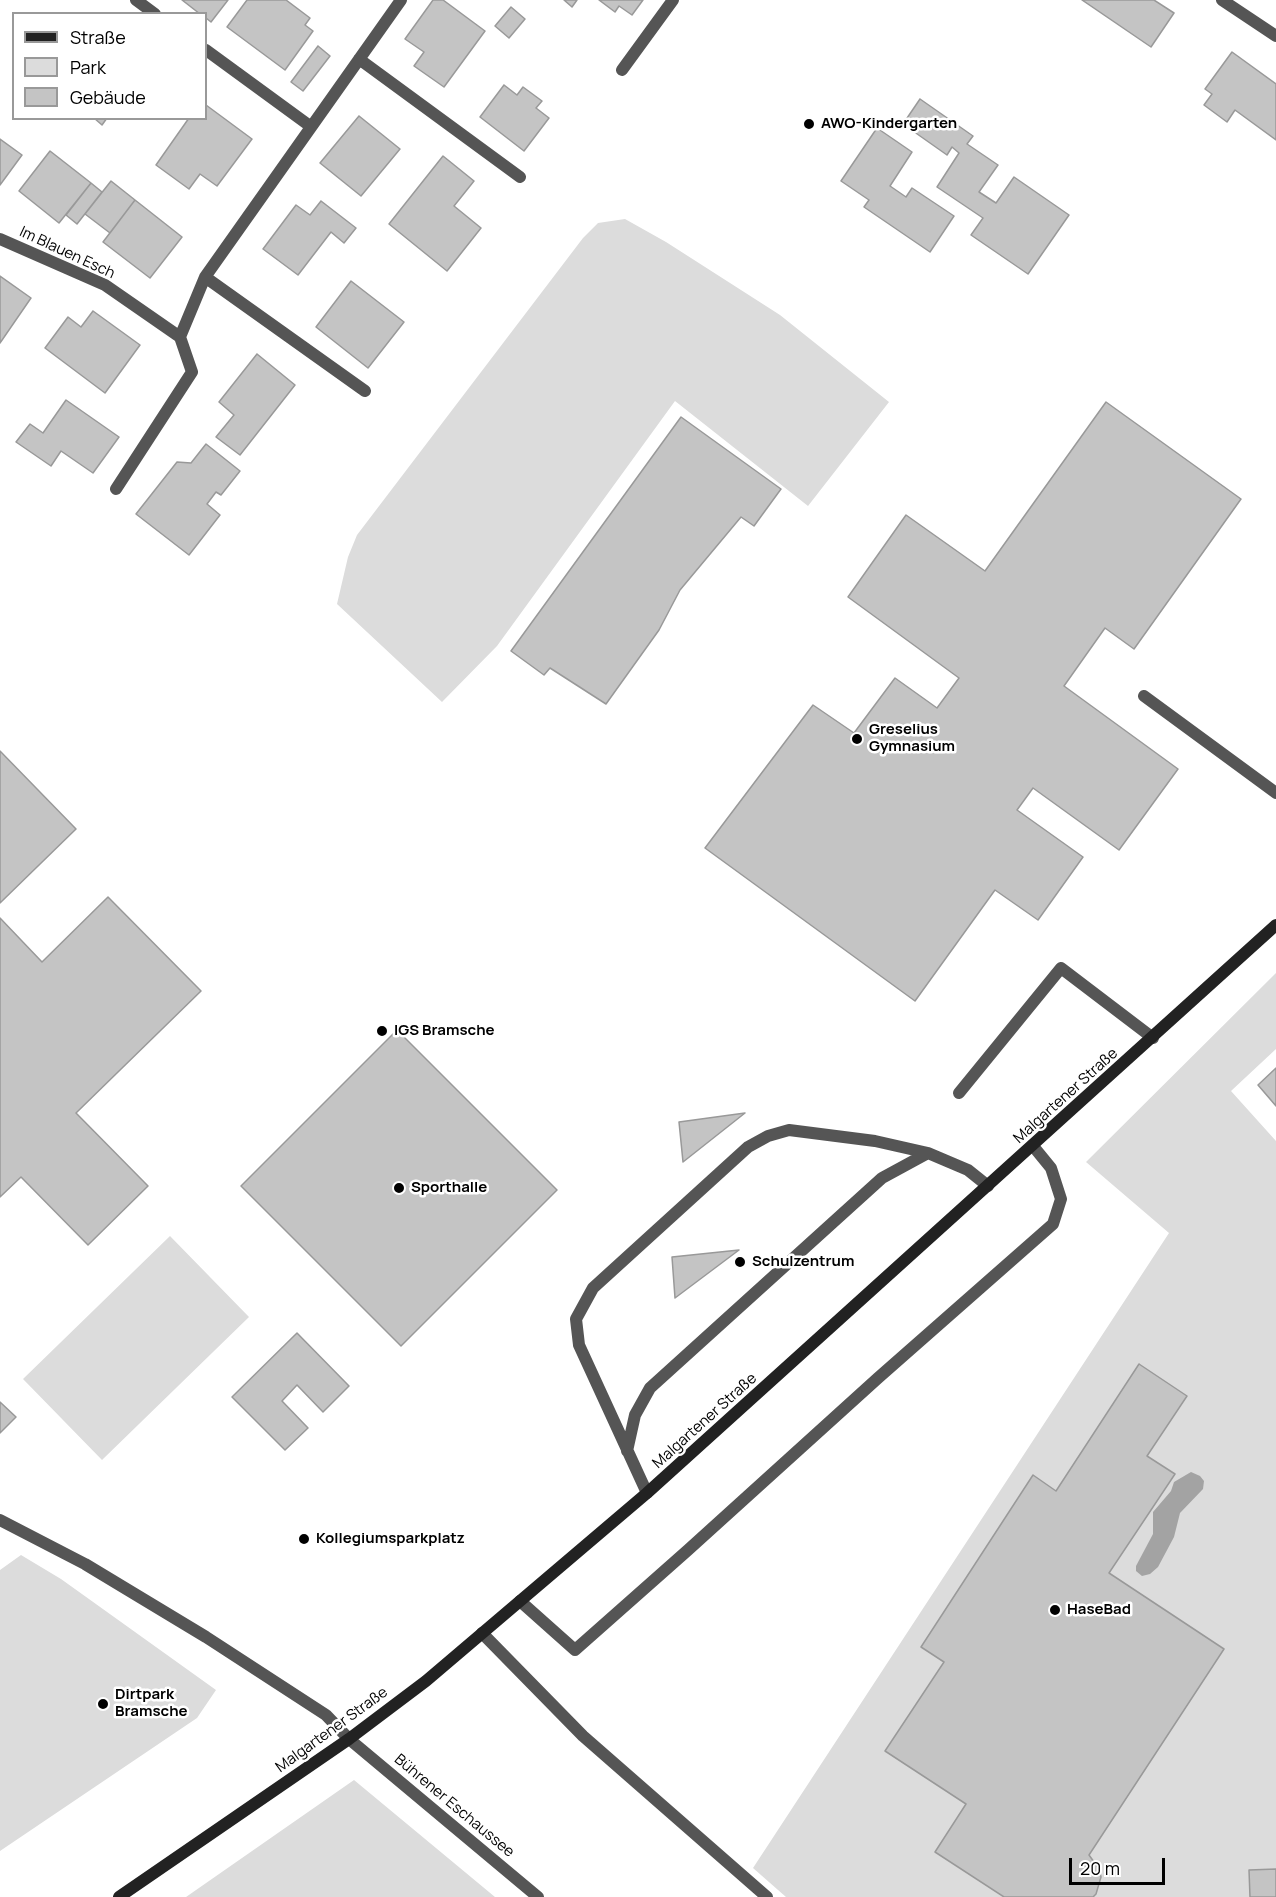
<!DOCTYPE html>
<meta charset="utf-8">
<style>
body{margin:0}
#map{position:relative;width:1276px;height:1897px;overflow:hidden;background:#fff;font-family:Manrope,sans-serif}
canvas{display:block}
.legend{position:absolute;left:12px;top:12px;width:195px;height:108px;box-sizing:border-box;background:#fff;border:2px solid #999;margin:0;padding:8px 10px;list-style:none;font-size:18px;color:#000}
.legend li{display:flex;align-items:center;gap:12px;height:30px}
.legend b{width:30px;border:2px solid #999}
.scale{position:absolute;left:1069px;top:1858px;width:96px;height:27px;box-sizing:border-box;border:3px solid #000;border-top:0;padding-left:8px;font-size:18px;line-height:21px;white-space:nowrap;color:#000;-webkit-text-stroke:4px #fff;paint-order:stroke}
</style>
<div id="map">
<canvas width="1276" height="1897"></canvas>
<ul class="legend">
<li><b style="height:8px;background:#222"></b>Straße</li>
<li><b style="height:16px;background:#dcdcdc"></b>Park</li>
<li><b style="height:16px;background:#c4c4c4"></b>Gebäude</li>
</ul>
<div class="scale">20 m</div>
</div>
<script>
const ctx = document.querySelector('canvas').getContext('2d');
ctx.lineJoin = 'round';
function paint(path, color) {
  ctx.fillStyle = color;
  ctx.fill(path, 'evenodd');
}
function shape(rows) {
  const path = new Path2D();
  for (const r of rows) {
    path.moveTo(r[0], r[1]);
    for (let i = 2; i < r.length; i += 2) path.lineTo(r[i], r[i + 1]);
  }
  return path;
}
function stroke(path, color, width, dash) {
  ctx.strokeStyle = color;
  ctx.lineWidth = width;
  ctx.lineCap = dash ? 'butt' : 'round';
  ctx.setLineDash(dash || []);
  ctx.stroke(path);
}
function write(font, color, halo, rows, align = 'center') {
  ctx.font = font + ' Manrope,sans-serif';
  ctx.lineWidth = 5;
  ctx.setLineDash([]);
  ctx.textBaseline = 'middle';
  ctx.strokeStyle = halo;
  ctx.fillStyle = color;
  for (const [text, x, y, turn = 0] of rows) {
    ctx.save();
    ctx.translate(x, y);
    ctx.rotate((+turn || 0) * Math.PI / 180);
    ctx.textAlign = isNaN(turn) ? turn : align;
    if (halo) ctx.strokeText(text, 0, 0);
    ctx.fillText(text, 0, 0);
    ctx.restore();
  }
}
paint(shape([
 [625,219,666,242,780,315,889,402,808,506,675,401,497,646,442,702,337,604,348,557,357,535,583,238,598,223],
 [1276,973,1276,1049,1231,1091,1276,1141,1276,1897,786,1897,753,1868,1169,1233,1086,1162],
 [170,1236,249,1317,102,1460,23,1379],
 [21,1555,61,1579,216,1690,197,1718,0,1851,0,1570],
 [354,1780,495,1897,186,1897]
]), '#dcdcdc');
paint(shape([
 [1191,1472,1200,1476,1204,1481,1203,1489,1180,1513,1174,1537,1158,1567,1150,1574,1142,1576,1136,1571,1136,1566,1153,1534,1153,1512,1171,1491,1174,1482]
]), '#a3a3a3');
const building = shape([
 [182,0,228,0,211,22,206,18,206,14,200,14,182,0],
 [247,0,286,0,310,18,305,25,313,31,285,70,227,27,247,0],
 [433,0,443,0,485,31,444,87,414,66,424,52,405,39,433,0],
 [564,0,577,0,572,7,564,0],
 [599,0,643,0,632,15,619,6,615,12,599,0],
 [1082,0,1154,0,1174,13,1151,47,1082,0],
 [511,7,525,19,509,38,495,26,511,7],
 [318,46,330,56,303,91,291,82,318,46],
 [1232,52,1276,84,1276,140,1235,110,1227,122,1204,105,1212,94,1205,89,1232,52],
 [504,85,517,95,523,87,542,101,536,108,549,118,524,151,480,117,504,85],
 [920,99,973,136,967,144,998,165,979,192,996,203,1014,177,1069,215,1028,274,971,235,983,218,937,187,959,153,952,147,947,155,903,124,920,99],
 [206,105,252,139,217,186,200,174,189,189,156,165,189,118,206,118,206,105],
 [359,116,400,149,361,196,320,163,359,116],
 [94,118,107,118,102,125,94,118],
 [877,128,912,152,890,186,906,197,912,188,954,216,930,252,864,207,869,200,841,181,877,128],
 [0,139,22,155,0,185,0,139],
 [50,151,91,183,59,223,19,191,50,151],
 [443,156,474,181,454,206,481,228,447,271,389,224,443,156],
 [111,181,135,200,110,233,85,214,111,181],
 [91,183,102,192,77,224,66,215,91,183],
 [135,200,182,237,150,278,103,242,135,200],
 [321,201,356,228,344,243,331,232,298,275,263,249,296,205,310,215,321,201],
 [0,276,31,298,0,343,0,276],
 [351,281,404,322,368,368,316,327,351,281],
 [93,311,140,345,105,393,45,348,68,317,81,327,93,311],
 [257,354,295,385,240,455,216,437,234,415,219,402,257,354],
 [66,400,119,437,93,473,61,451,51,466,16,442,30,424,43,433,66,400],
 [1106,402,1241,499,1134,649,1105,628,1064,686,1178,769,1119,850,1033,788,1017,810,1083,857,1038,920,995,890,915,1001,705,848,813,705,854,733,895,678,937,708,959,678,848,597,906,515,985,571,1106,402],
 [681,417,781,489,754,526,741,517,680,590,659,630,606,704,550,668,544,675,511,651,681,417],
 [206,444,240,471,221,495,216,492,207,504,220,515,189,555,136,514,177,462,191,463,206,444],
 [0,751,76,829,0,903,0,751],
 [108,897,201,991,76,1113,148,1186,88,1245,21,1177,0,1197,0,918,42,962,108,897],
 [397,1030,557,1190,401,1346,241,1186,397,1030],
 [1276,1068,1276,1106,1258,1085,1276,1068],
 [745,1113,683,1162,679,1122,745,1113],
 [739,1250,675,1298,672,1257,739,1250],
 [297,1333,349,1386,323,1412,297,1385,282,1401,308,1428,285,1450,232,1397,297,1333],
 [1139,1364,1187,1396,1147,1456,1175,1474,1109,1573,1224,1649,1089,1855,1099,1869,1101,1877,1096,1894,1093,1897,1004,1897,935,1852,966,1804,885,1751,944,1662,921,1647,1033,1475,1056,1491,1139,1364],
 [0,1402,16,1417,0,1433,0,1402],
 [1276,1869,1276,1897,1250,1897,1249,1870,1276,1869]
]);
paint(building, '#c4c4c4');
stroke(building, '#999', 1.5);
stroke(shape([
 [1144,696,1276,793],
 [959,1093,1061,968,1153,1038],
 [627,1451,635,1415,650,1388,882,1178,928,1153],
 [647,1493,579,1345,576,1319,593,1288,748,1147,768,1136,789,1130,875,1141,928,1153,968,1170,988,1186],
 [0,1520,85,1564,206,1637,326,1715,349,1739],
 [520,1601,575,1650,688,1550,878,1378,1053,1224,1061,1199,1051,1168,1033,1146],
 [482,1633,583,1736,767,1897]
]), '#555', 12);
stroke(shape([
 [136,0,155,14],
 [1222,0,1276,36],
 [206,50,310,126],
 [359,59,520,177],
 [622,70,673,0],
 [0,239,105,285,180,337,192,372,116,489],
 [205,277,365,391],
 [180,337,205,277,401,0],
 [349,1739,538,1897]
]), '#555', 12);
stroke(shape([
 [119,1897,349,1739,426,1681,647,1493,1276,925]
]), '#222', 12);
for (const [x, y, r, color] of [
 [809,124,6,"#000"],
 [857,739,6,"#000"],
 [382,1031,6,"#000"],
 [399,1188,6,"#000"],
 [740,1262,6,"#000"],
 [304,1539,6,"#000"],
 [1055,1610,6,"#000"],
 [103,1704,6,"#000"]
]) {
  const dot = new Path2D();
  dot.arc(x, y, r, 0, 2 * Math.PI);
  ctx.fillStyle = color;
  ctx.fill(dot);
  stroke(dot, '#fff', 2);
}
write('bold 15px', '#000', '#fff', [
 ["AWO-Kindergarten",821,124],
 ["Greselius",869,730],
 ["Gymnasium",869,747],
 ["IGS Bramsche",394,1031],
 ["Sporthalle",411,1188],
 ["Schulzentrum",752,1262],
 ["Kollegiumsparkplatz",316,1539],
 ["HaseBad",1067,1610],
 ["Dirtpark",115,1695],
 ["Bramsche",115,1712]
], 'left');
write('15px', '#000', '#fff', [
 ["Im Blauen Esch",67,253,25],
 ["Malgartener Straße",1066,1096,-42],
 ["Malgartener Straße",705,1421,-42],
 ["Malgartener Straße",332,1730,-36],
 ["Bührener Eschaussee",454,1806,40]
]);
</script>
